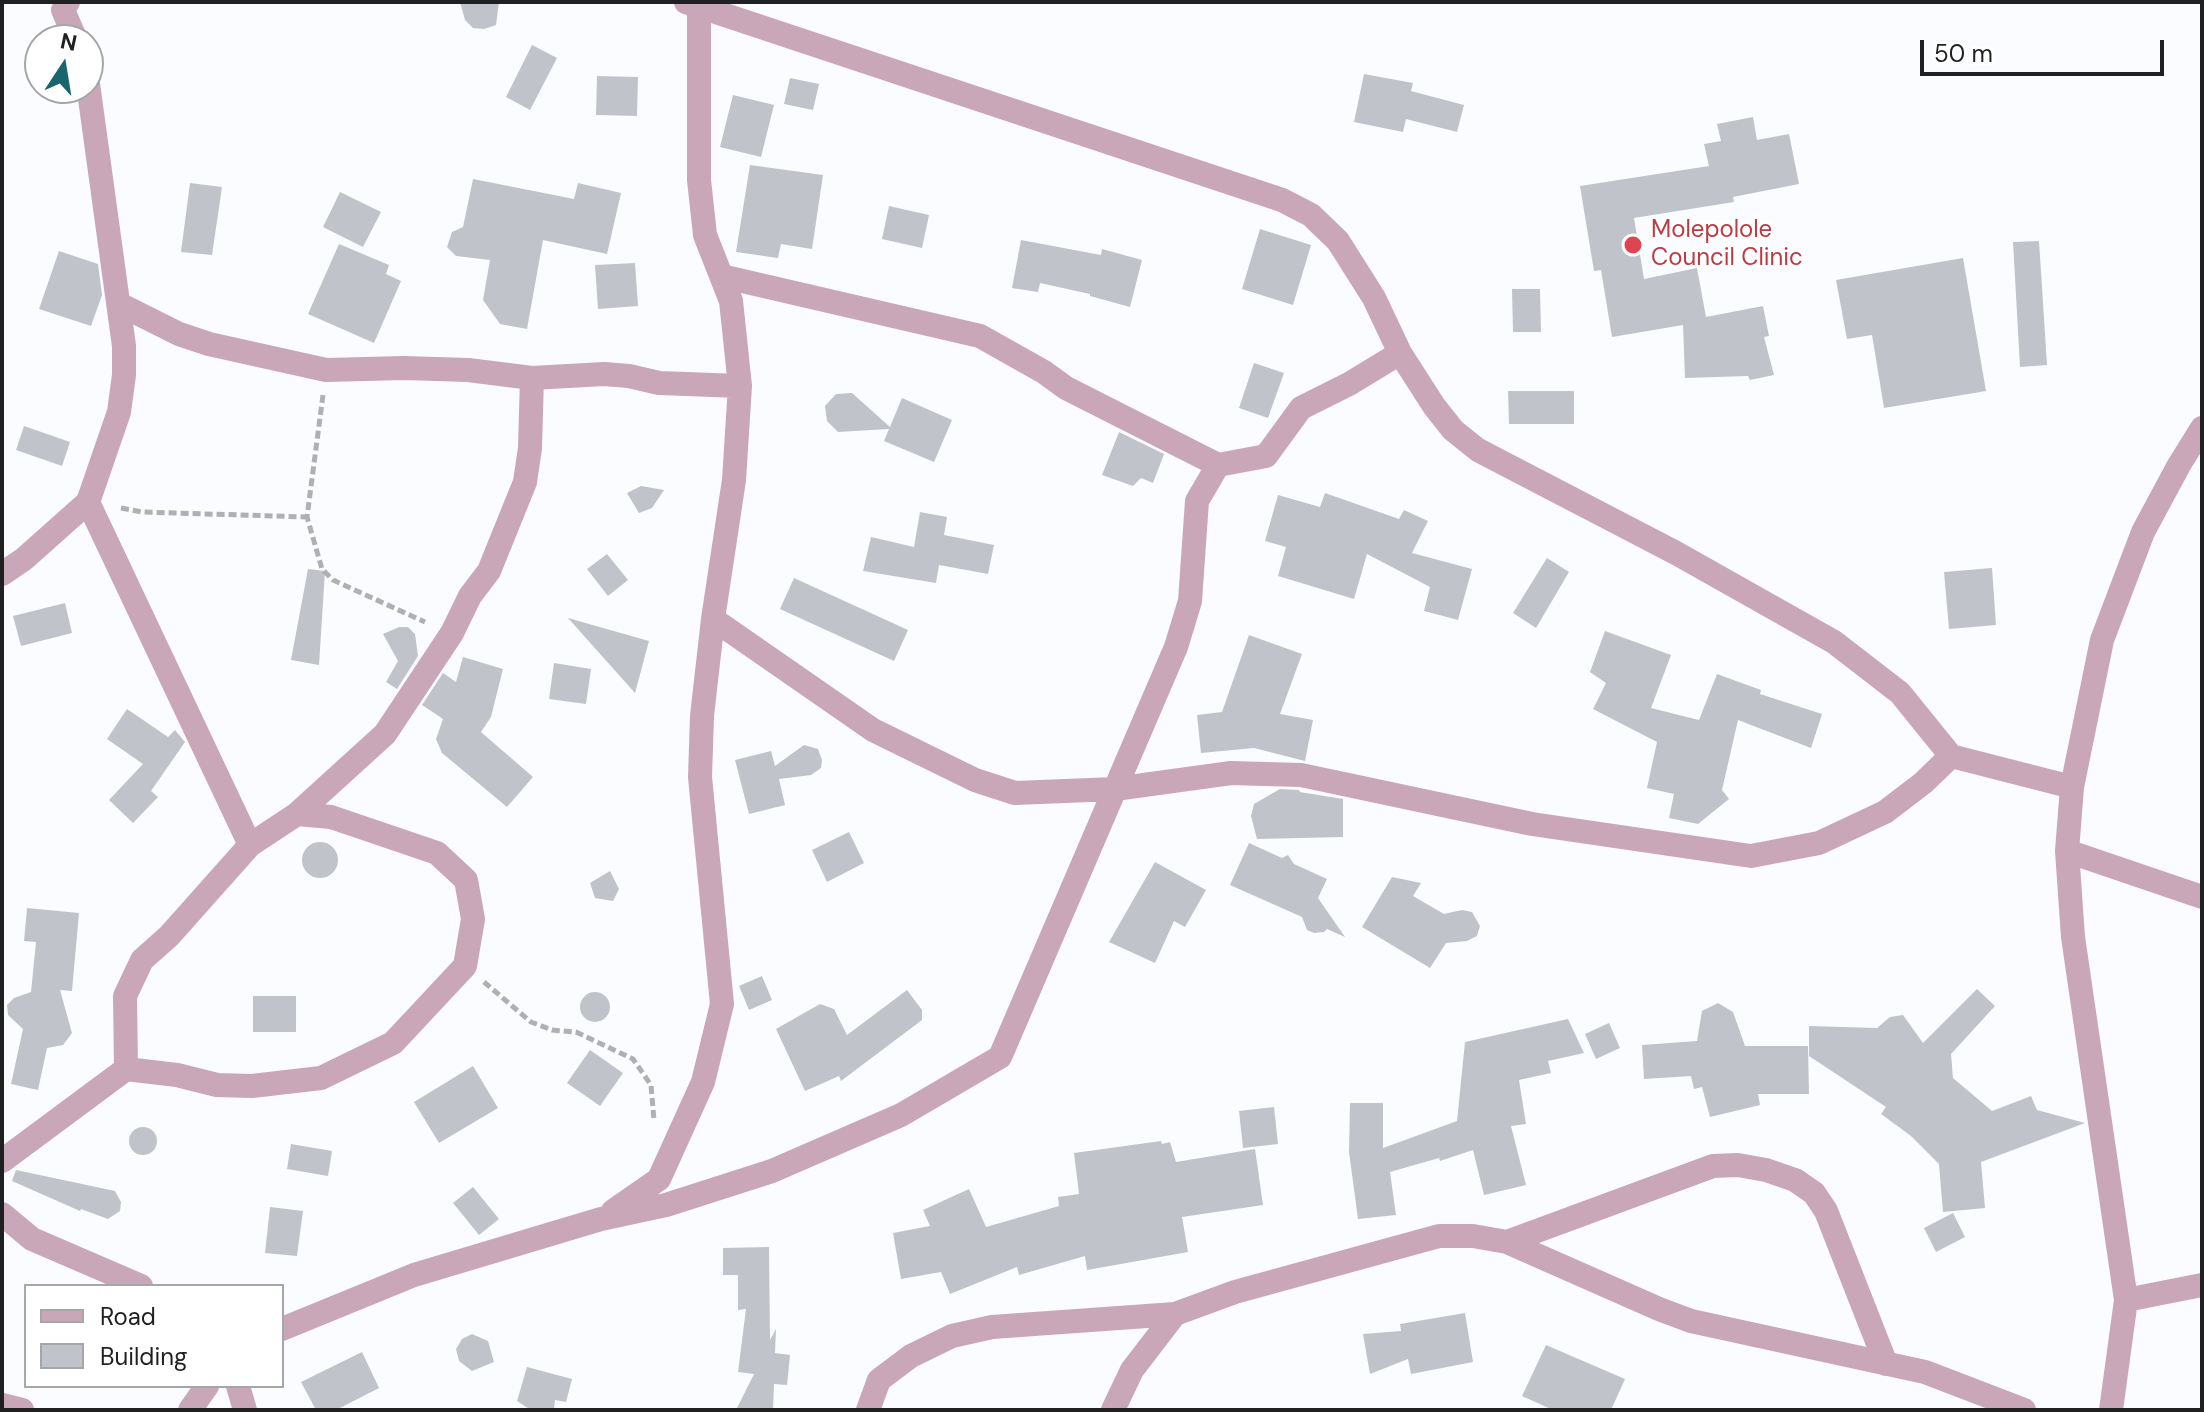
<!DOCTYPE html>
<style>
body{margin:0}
#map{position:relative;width:2204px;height:1412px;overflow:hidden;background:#fafcff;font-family:"DM Sans",sans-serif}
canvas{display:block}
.frame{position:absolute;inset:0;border:4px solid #1f2022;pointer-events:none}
.legend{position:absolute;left:24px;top:1284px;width:260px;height:104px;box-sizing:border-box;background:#fff;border:2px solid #a5a6a7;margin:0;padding:10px 14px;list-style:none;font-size:24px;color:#1f2022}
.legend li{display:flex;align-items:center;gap:16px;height:40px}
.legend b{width:40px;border:2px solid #a5a6a7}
.north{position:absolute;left:24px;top:24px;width:80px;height:80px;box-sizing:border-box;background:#fff;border:2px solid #a5a6a7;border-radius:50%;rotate:12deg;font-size:22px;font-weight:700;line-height:32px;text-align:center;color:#1f2022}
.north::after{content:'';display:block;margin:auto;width:28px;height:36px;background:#19666d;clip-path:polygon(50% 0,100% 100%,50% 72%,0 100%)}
.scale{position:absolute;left:1920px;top:40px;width:244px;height:36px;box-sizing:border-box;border:4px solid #1f2022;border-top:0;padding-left:10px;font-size:24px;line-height:28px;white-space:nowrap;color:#1f2022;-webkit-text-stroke:6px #fff;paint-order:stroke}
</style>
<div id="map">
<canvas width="2204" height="1412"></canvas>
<div class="frame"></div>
<ul class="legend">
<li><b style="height:10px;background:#c9a6b8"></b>Road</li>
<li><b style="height:22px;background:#c0c3ca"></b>Building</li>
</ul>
<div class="north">N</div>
<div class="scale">50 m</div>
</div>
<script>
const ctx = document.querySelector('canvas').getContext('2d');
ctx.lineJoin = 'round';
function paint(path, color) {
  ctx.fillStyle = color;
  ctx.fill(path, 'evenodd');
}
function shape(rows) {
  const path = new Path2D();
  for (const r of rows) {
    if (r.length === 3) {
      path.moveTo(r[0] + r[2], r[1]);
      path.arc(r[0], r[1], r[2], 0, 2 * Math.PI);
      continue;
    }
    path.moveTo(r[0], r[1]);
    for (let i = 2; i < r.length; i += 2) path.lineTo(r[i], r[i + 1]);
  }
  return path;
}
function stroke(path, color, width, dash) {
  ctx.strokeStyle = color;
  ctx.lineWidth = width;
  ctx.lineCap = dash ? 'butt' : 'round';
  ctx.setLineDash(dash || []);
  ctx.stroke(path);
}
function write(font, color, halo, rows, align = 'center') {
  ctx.font = font + ' "DM Sans",sans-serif';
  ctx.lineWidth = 6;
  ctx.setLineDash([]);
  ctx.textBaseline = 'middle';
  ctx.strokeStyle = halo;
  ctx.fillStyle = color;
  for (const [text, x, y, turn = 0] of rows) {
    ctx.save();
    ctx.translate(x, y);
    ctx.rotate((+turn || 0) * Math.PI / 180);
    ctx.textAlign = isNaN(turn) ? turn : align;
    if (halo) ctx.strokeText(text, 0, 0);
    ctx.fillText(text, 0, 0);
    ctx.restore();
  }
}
paint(shape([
 [460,2,499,2,496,25,484,29,473,28,465,20],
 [532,45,557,58,530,110,506,97],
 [1364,74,1413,83,1411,91,1464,105,1457,132,1406,119,1403,132,1354,122],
 [597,76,638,77,637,116,596,115],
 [790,78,819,84,813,110,784,104],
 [733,95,774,105,761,157,720,147],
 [1753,117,1757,140,1789,134,1799,184,1733,197,1734,202,1634,218,1644,279,1697,268,1706,317,1763,306,1769,336,1764,337,1774,375,1750,380,1748,376,1685,378,1683,325,1612,337,1601,270,1594,271,1580,186,1709,166,1704,144,1721,141,1717,124],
 [750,165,823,175,812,249,781,244,778,258,736,252],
 [473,179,574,199,578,183,621,193,607,254,543,240,527,329,500,324,483,300,490,260,456,256,447,247,452,232,463,227],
 [190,183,222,187,212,255,181,252],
 [340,192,381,212,363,247,323,227],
 [889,206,929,215,922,248,882,239],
 [1260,229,1311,245,1293,305,1242,289],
 [1021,240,1101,255,1102,249,1142,260,1130,307,1090,296,1090,294,1040,283,1038,292,1012,288],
 [2039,241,2047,365,2020,367,2013,242],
 [339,244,389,265,386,274,401,281,374,343,308,314],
 [59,251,98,264,102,295,91,326,39,309],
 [1963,258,1986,391,1884,408,1872,335,1847,339,1836,280],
 [635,263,638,306,598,309,595,265],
 [1512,289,1540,289,1541,332,1513,332],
 [1254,363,1284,373,1268,418,1239,408],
 [1508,391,1574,391,1574,424,1509,424],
 [852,393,890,427,902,398,952,420,934,462,884,441,889,429,838,432,827,421,825,406,836,394],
 [24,426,70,442,62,466,16,450],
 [1119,432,1164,454,1153,483,1141,478,1133,486,1102,475],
 [641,486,664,490,652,508,639,513,627,493],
 [1325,493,1399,519,1404,510,1428,521,1412,553,1472,569,1458,620,1424,611,1430,587,1367,554,1354,599,1278,576,1286,547,1265,541,1278,495,1320,507],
 [920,512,947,517,944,535,994,545,988,574,939,565,936,583,863,571,871,537,914,547],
 [607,554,628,580,608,596,587,569],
 [1547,558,1569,572,1536,628,1513,613],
 [1992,568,1996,625,1949,629,1944,572],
 [308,569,325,571,319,665,291,660],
 [794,578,908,630,894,661,780,609],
 [65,603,72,633,21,646,13,616],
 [568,618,649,641,635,693],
 [399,627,408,627,415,634,418,656,397,689,386,682,398,661,383,634],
 [1605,631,1671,655,1651,708,1699,720,1717,674,1761,690,1760,694,1822,714,1811,748,1738,720,1722,790,1729,799,1698,824,1669,818,1674,794,1647,788,1657,742,1593,709,1606,683,1590,672],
 [1249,635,1302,654,1280,714,1313,720,1305,761,1254,748,1201,753,1197,715,1222,712],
 [463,657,503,669,491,717,481,732,533,777,507,807,442,753,436,739,443,719,422,705,443,673,456,682],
 [554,663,591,669,586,704,549,699],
 [127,709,168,737,175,730,185,742,151,791,158,797,133,823,109,800,143,764,107,739],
 [804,745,818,749,822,760,821,768,811,775,779,779,785,805,749,814,735,760,771,751,775,766],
 [1280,789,1299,790,1300,792,1343,799,1343,837,1257,839,1251,816,1254,804],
 [849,832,864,863,827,882,812,850],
 [320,860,18],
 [1249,843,1282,858,1288,855,1294,864,1327,879,1318,898,1345,937,1327,929,1324,932,1314,933,1307,930,1302,917,1230,885],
 [1155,862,1206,890,1185,927,1174,921,1155,963,1109,942],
 [610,871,619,889,613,901,595,898,590,883],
 [1392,877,1421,883,1413,896,1444,914,1462,910,1472,912,1480,926,1477,936,1467,941,1446,943,1430,968,1362,927],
 [27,908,79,913,72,991,60,990,72,1033,63,1045,47,1048,38,1090,11,1084,23,1029,8,1015,7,1005,14,998,31,992,36,942,24,941],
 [762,976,772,1000,749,1010,739,986],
 [1977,989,1995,1006,1951,1054,1953,1078,1992,1111,2031,1096,2037,1110,2085,1123,1981,1162,1985,1208,1943,1212,1939,1164,1911,1136,1881,1114,1886,1107,1809,1056,1809,1026,1877,1028,1890,1017,1903,1015,1923,1043],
 [907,990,922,1010,922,1020,841,1081,839,1076,805,1091,776,1029,820,1004,834,1009,847,1035],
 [595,1007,15],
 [253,996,296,996,296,1032,253,1032],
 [1718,1003,1733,1012,1745,1046,1808,1046,1809,1094,1758,1094,1760,1105,1710,1117,1702,1087,1694,1089,1691,1076,1644,1079,1642,1045,1697,1041,1702,1011],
 [1568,1019,1584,1053,1548,1061,1551,1073,1519,1080,1526,1124,1511,1126,1526,1185,1484,1195,1473,1150,1440,1161,1439,1158,1390,1172,1396,1215,1358,1219,1349,1152,1350,1103,1383,1103,1383,1148,1457,1121,1465,1042],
 [1609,1023,1620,1048,1596,1059,1585,1034],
 [590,1050,623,1073,600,1106,567,1083],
 [473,1066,498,1108,439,1143,414,1102],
 [1274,1107,1278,1144,1243,1148,1239,1111],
 [143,1141,14],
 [1161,1141,1162,1144,1170,1142,1176,1162,1255,1149,1263,1205,1182,1217,1188,1252,1087,1270,1085,1256,1019,1275,1017,1267,950,1294,941,1272,901,1279,893,1233,930,1226,923,1210,969,1189,986,1227,1059,1206,1058,1197,1079,1194,1074,1153],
 [291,1144,332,1151,328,1176,287,1169],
 [16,1170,115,1191,121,1202,120,1211,108,1219,81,1209,80,1211,12,1181],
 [473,1187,499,1219,479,1235,453,1203],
 [270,1207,303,1211,297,1256,265,1253],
 [1953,1213,1965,1237,1936,1252,1924,1228],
 [769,1247,770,1340,776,1329,775,1353,790,1355,787,1385,774,1384,773,1410,736,1410,754,1374,738,1372,746,1309,738,1310,738,1275,723,1275,723,1248],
 [1465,1313,1473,1362,1411,1374,1408,1359,1370,1374,1363,1334,1401,1331,1400,1324],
 [472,1334,488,1341,494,1362,472,1371,459,1361,456,1349,462,1339],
 [1546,1345,1625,1379,1611,1410,1553,1410,1522,1396],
 [362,1352,379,1388,336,1410,316,1410,301,1382],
 [527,1367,572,1379,566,1402,555,1400,554,1410,531,1410,517,1401]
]), '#c0c3ca');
stroke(shape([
 [323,395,307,517,322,569,333,580,425,622],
 [121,508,142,512,307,517],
 [484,982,531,1022,552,1030,576,1032,633,1059,651,1085,654,1120]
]), '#afb0b3', 5, [8, 4]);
stroke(shape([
 [68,2,63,10,76,40],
 [686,2,1282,200,1311,215,1338,241,1374,298,1400,353,1434,406,1453,430,1478,450,1676,553,1834,642,1900,693,1951,756,2072,787],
 [721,276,980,336,1044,372,1066,388,1218,465],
 [119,304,179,334,209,344,326,370,404,368,468,370,532,378,604,374,629,376,659,383,740,386],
 [88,502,250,845],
 [2,574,24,559,88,502,119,412,124,375,124,346,88,84],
 [713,619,873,730,975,780,1015,793,1115,789,1231,773,1301,775,1532,824,1751,856,1819,843,1885,812,1923,783,1951,756],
 [297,814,385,734,452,633,470,596,489,571,525,482,530,448,532,378],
 [2067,851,2202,897],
 [2,1161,126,1069,177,1075,217,1085,252,1086,321,1078,393,1043,465,966,473,919,466,880,437,853,331,817,297,814,250,845,169,936,142,960,125,996,126,1069],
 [613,1211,659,1179,703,1082,722,1004,700,777,702,716,713,619,734,480,740,386,731,301,705,235,699,180,699,7],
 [2,1214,32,1239,141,1286],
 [1507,1242,1713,1166,1738,1165,1766,1170,1795,1180,1814,1193,1826,1211,1886,1364],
 [2126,1300,2202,1285],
 [282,1329,414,1275,601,1219,666,1205,772,1171,901,1115,1000,1057,1176,647,1190,601,1197,501,1218,465,1266,456,1301,408,1349,384,1400,353],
 [238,1386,245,1410],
 [2,1405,22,1410],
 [190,1410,207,1386],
 [868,1410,879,1380,911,1356,952,1336,992,1327,1175,1314],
 [1113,1410,1132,1370,1175,1314,1235,1292,1439,1236,1473,1236,1507,1242,1659,1309,1691,1321,1925,1372,2024,1410],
 [2111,1410,2126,1300,2073,937,2067,851,2072,787,2102,640,2143,532,2179,465,2202,428]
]), '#c9a6b8', 24);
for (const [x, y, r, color] of [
 [1633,245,10,"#e0444e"]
]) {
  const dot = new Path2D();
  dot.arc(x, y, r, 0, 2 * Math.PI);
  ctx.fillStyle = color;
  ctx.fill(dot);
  stroke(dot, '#fff', 3);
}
write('24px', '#be3a42', '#fff', [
 ["Molepolole",1651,231],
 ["Council Clinic",1651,259]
], 'left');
</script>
